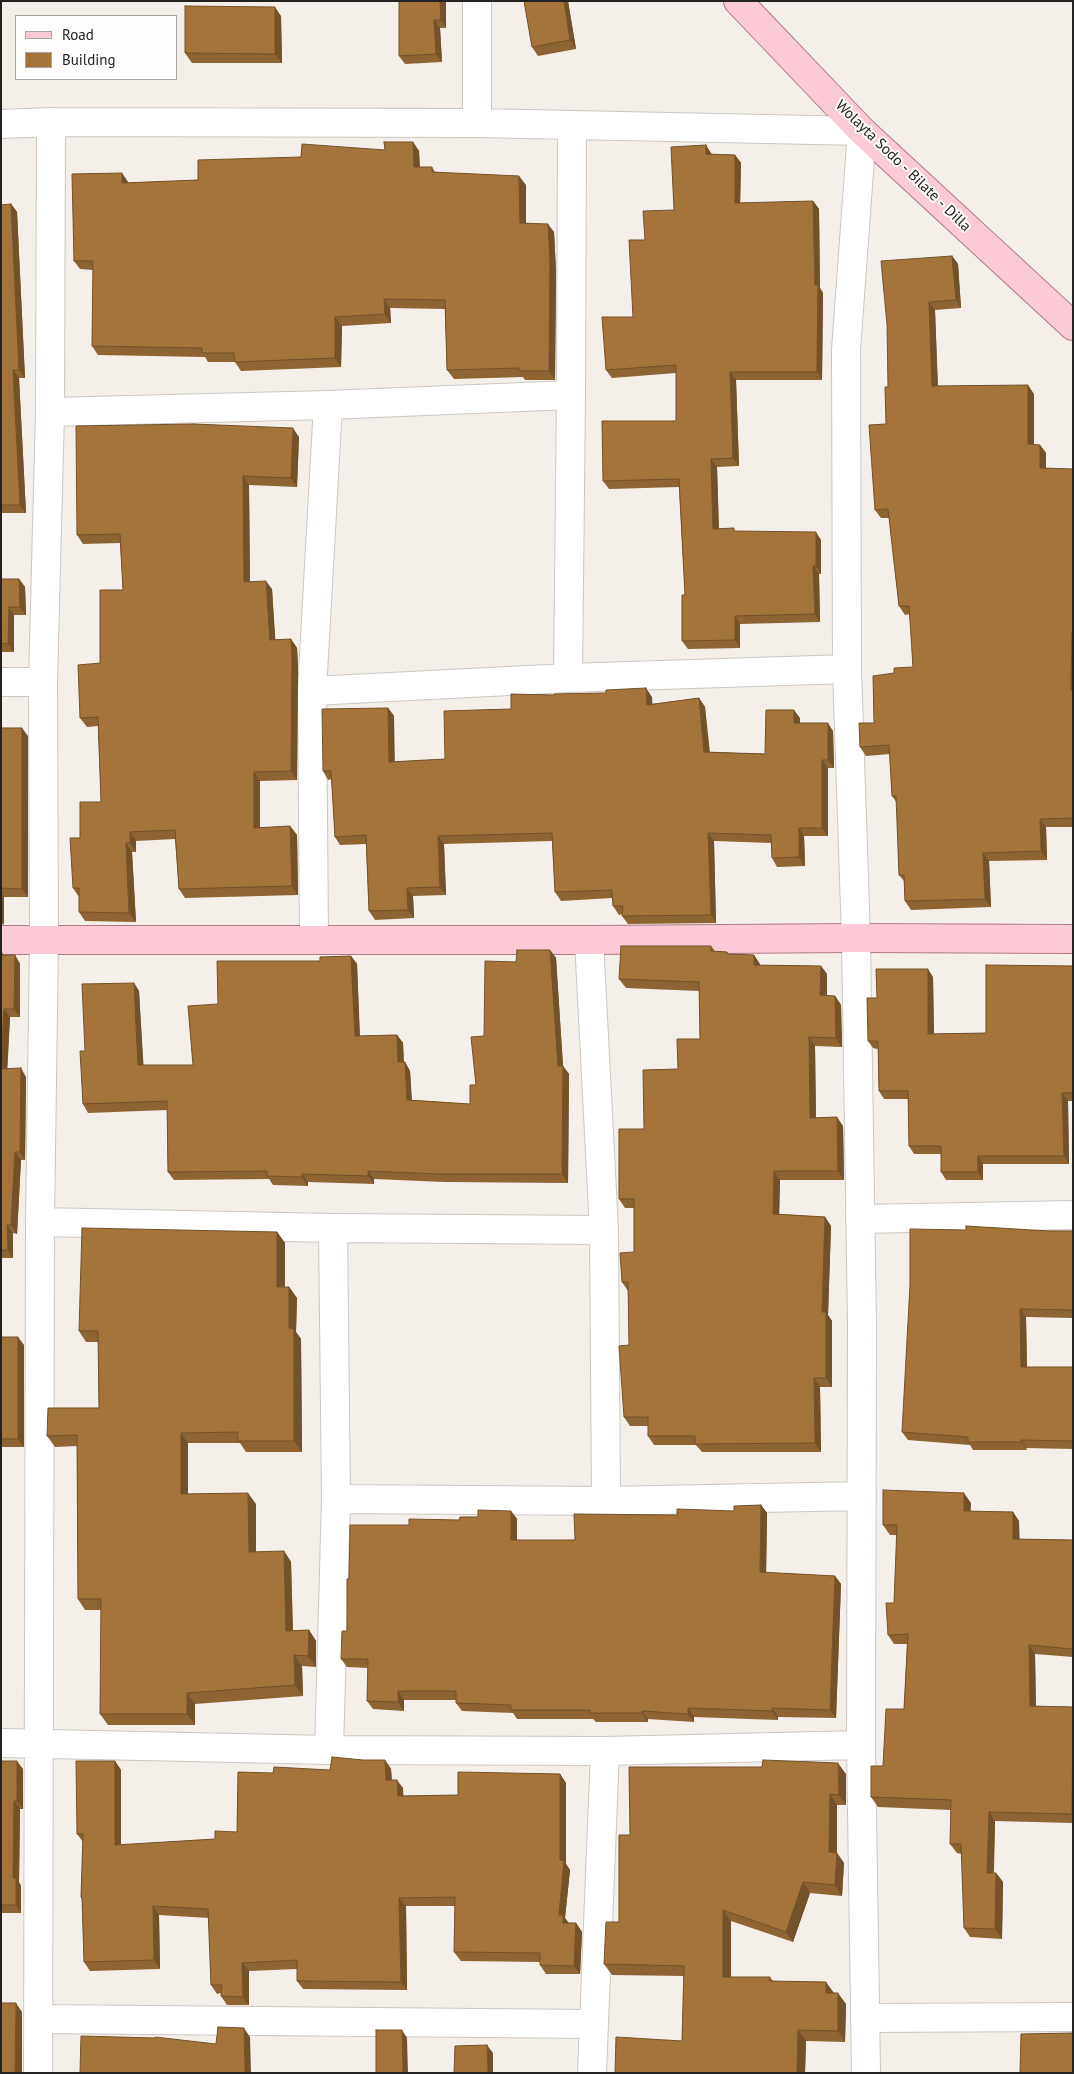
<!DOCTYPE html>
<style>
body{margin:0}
#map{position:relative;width:1074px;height:2074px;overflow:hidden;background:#f5efea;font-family:"PT Sans",sans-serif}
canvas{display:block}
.frame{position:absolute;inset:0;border:2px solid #242220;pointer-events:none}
.legend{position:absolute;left:15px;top:15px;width:162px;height:65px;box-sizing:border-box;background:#fefdfc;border:1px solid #a7a5a4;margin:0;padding:6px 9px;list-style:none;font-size:15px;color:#242220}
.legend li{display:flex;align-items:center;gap:10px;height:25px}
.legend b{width:25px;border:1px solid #a7a5a4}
</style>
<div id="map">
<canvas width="1074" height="2074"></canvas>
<div class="frame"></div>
<ul class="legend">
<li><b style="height:6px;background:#fccad7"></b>Road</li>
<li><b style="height:14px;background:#a4743a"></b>Building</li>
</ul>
</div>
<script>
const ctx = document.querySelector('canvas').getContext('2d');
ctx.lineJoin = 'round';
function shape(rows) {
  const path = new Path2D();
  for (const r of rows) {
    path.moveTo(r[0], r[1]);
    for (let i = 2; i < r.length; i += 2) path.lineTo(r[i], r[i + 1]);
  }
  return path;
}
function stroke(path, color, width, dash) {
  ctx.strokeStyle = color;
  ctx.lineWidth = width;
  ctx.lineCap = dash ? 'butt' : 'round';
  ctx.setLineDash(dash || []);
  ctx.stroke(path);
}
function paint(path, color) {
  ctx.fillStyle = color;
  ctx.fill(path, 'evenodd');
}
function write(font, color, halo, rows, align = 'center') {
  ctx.font = font + ' "PT Sans",sans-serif';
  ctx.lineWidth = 4;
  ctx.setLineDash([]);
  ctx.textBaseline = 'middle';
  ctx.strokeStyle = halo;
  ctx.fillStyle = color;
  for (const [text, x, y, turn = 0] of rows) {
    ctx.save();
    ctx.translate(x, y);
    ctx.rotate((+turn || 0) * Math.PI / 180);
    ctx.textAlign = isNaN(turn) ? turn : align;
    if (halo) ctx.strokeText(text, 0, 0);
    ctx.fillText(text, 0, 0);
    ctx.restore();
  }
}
const minor = shape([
 [477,1,477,123],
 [1,124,51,122,477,123,862,131,846,350,847,669,856,938,862,1325,861,1745,866,2073],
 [50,412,328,405,571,395],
 [568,678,571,395,572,125],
 [1,682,43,682],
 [312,691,568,678,847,669],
 [314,939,312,691,328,405],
 [589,940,604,1230,606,1501],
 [860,1219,1073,1215],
 [40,1222,333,1228,604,1230],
 [336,1499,606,1501,862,1496],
 [1,1743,329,1750,605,1751,861,1745],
 [329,1750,336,1499,333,1228],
 [865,2018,1073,2017],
 [38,2019,593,2024],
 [38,2073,40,1222,44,939,43,682,50,412,51,122],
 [592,2073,605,1751]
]);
const major = shape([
 [738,1,862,131,1073,326],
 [1,940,589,940,856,938,1073,939]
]);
stroke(minor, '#cdc7c3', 30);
stroke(major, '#af7885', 30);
stroke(minor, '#fff', 28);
stroke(major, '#fccad7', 28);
paint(shape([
 [399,1,446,1,446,28,440,28,442,62,405,64,399,56],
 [524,1,568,1,576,49,538,56,532,47],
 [281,16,282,63,192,63,185,53],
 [413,142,419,151,420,167,432,167,435,172,526,185,526,223,554,232,556,271,555,380,525,380,523,377,454,379,447,370,445,309,390,308,391,323,342,326,341,367,241,371,235,362,208,362,205,357,98,355,92,346,93,270,80,269,74,261,122,173,128,183,198,180,301,157,385,150],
 [711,153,712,154,735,155,741,163,740,203,813,201,819,209,820,288,823,293,822,380,736,380,739,466,717,467,719,529,736,531,821,540,821,574,819,574,820,622,740,624,740,648,688,649,682,641,685,595,679,487,609,489,603,481,676,421,676,373,612,378,606,370,633,317,645,240,674,210],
 [11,204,17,212,25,378,19,378,26,513,1,513,1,205],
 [952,256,958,264,961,308,935,310,938,386,1034,394,1034,445,1040,445,1046,453,1046,468,1073,469,1073,827,1046,827,1047,860,989,861,991,907,911,910,905,901,904,881,899,875,897,803,892,796,890,754,866,756,860,747,874,723,894,673,913,667,910,614,905,615,899,606,889,518,881,518,875,510,886,424,888,387],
 [299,437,297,487,249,485,250,582,272,589,275,640,291,639,297,648,298,666,297,780,260,781,260,828,290,826,297,835,298,895,185,898,179,889,175,839,136,841,136,852,132,852,136,922,85,921,79,912,79,897,73,888,80,838,101,802,98,726,87,727,80,718,100,663,123,590,120,543,83,544,77,535],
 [1,579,19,579,25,587,26,615,14,615,14,652,1,652],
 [554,695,652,697,652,704,699,698,705,707,710,752,765,754,800,718,800,723,833,731,834,768,828,768,828,836,804,836,805,866,777,867,772,858,771,843,714,841,716,923,628,924,622,916,622,914,619,915,613,906,612,898,561,901,555,892,552,841,444,844,446,895,413,896,414,918,375,920,369,911,366,844,340,845,335,837,332,779,328,780,323,771,388,708,394,716,394,762,445,759,511,709],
 [1,728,28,736,28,897,4,897,4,924,1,925],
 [711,946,715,951,727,952,729,954,754,955,760,965,821,966,827,974,827,996,835,996,841,1005,842,1047,815,1046,816,1118,843,1126,844,1180,780,1180,779,1214,825,1217,831,1226,828,1315,832,1321,832,1387,820,1387,821,1452,702,1452,696,1445,654,1445,648,1436,648,1426,630,1426,624,1417,629,1345,628,1291,622,1282,634,1252,634,1208,625,1208,619,1199,644,1129,678,1069,700,1039,699,991,626,988,619,979],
 [550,950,556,958,563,1066,569,1074,568,1183,444,1182,374,1179,374,1184,308,1182,308,1186,273,1185,269,1179,174,1180,168,1172,167,1110,88,1113,83,1104,85,1051,134,983,139,991,143,1065,193,1065,218,1004,320,961,351,956,357,964,360,1036,397,1035,403,1043,404,1062,405,1062,410,1071,412,1100,470,1104,476,1085,484,1036,516,962],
 [1,951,4,955,15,955,20,964,20,1017,10,1017,7,1068,26,1077,25,1160,21,1160,17,1234,13,1233,13,1258,1,1258],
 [1073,966,1073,1101,1068,1101,1069,1164,983,1164,983,1180,946,1180,941,1172,941,1154,914,1154,909,1146,908,1099,884,1099,879,1091,878,1049,873,1048,868,1041,877,998,933,977,934,1034,986,1033],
 [966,1230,1073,1231,1073,1318,1026,1317,1027,1367,1073,1367,1073,1449,1026,1448,1027,1450,973,1450,970,1445,908,1440,902,1432],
 [277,1232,285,1243,285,1287,289,1287,297,1298,296,1332,301,1339,302,1452,246,1452,240,1443,188,1443,188,1494,256,1504,256,1552,284,1551,291,1562,293,1630,309,1630,316,1641,316,1667,302,1666,303,1696,195,1704,195,1725,108,1725,100,1714,101,1610,85,1610,78,1599,77,1446,55,1447,47,1436,99,1408,98,1342,86,1342,79,1331],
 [1,1337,24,1345,24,1447,1,1447],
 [971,1503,970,1511,1013,1512,1019,1521,1019,1539,1073,1540,1073,1657,1035,1654,1036,1706,1073,1707,1073,1823,995,1821,994,1873,996,1873,1003,1882,1002,1939,970,1937,964,1928,962,1854,957,1853,950,1844,951,1810,878,1807,871,1797,904,1709,907,1644,894,1644,888,1635,894,1603,897,1535,890,1535,883,1525],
 [761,1505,767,1513,766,1573,835,1576,841,1584,836,1718,778,1717,778,1720,694,1717,694,1722,648,1719,648,1722,596,1722,593,1719,517,1719,513,1713,462,1711,456,1703,456,1700,404,1700,404,1711,373,1709,367,1701,368,1668,347,1667,341,1659,347,1631,349,1579,409,1525,459,1520,511,1511,517,1519,517,1540,575,1540,677,1515,734,1511],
 [363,1760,385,1760,391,1769,392,1780,403,1788,403,1796,458,1795,560,1774,566,1783,566,1864,570,1870,565,1918,569,1923,576,1923,582,1932,580,1974,546,1974,540,1965,540,1962,461,1961,454,1952,455,1906,406,1906,407,1990,303,1989,297,1981,297,1969,249,1971,249,2005,227,2005,221,1996,221,1993,217,1994,211,1985,209,1918,159,1915,160,1969,90,1971,84,1962,82,1900,81,1897,83,1842,77,1834,115,1761,121,1770,121,1845,215,1839,237,1832,273,1773,330,1770],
 [1,1761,23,1769,23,1809,20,1809,19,1882,21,1886,21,1913,1,1913],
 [846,1774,846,1805,837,1805,837,1853,844,1863,842,1896,810,1893,793,1942,731,1921,731,1977,770,1977,773,1981,834,1993,846,2004,845,2042,806,2041,805,2073,615,2073,682,2041,684,1976,612,1975,604,1964,619,1922,630,1835]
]), '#8d6432');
paint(shape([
 [440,1,446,1,446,28,441,20],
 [564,1,568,1,576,49,570,40],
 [275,7,281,16,282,63,275,54],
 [434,20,440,28,442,62,436,54],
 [413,142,419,151,420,176,414,167],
 [706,145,711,153,712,162,706,154],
 [735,155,741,163,740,211,735,203],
 [122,173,128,182,129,192,122,183],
 [519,176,526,185,526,232,520,223],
 [813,201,819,209,820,288,823,293,822,380,817,372],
 [11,204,17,212,25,378,19,370],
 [548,224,554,232,556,271,555,380,549,371],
 [952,256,958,264,961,308,956,300],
 [384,299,390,308,391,323,385,314],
 [929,302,935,310,938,395,932,386],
 [335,317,342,326,341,367,335,358],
 [13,370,19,378,26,513,20,505],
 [730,372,736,380,739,466,733,458],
 [1028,385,1034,394,1034,453,1028,444],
 [293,428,299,437,297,487,291,478],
 [1040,445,1046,453,1046,476,1040,468],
 [711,459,717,467,719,537,713,529],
 [243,476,249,485,250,591,244,582],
 [816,532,821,540,821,574,816,566],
 [813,566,819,574,820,622,815,614],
 [19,579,25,587,26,615,20,607],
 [266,581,272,589,276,649,270,640],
 [9,607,14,615,14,652,8,644],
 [735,616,740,624,740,648,735,640],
 [1072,632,1073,633,1073,692,1071,690],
 [291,639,297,648,298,666,297,780,291,771],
 [646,688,652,697,653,713,647,705],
 [699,698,705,707,710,760,704,752],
 [388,708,394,716,395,770,389,762],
 [794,710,800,718,800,731,794,723],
 [828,723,833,731,834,768,828,760],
 [22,728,28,736,28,897,22,889],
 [822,760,828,768,828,836,822,828],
 [254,772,260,781,260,837,254,828],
 [1040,819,1046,827,1047,860,1041,851],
 [290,826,297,835,298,895,292,886],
 [799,828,804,836,805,866,799,857],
 [130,832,136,841,136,852,130,843],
 [708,833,714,841,716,923,711,915],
 [438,836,444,844,446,895,440,887],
 [126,843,132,852,136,922,129,913],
 [983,853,989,861,991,907,985,899],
 [407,888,413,896,414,918,408,910],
 [1,892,4,897,4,924,1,920],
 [550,950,556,958,563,1066,569,1074,568,1183,562,1174,558,1066],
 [15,955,20,964,20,1017,14,1009],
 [754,955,760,964,760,973,754,965],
 [351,956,357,964,360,1044,355,1036],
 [821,966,827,974,827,1004,820,995],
 [928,969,933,977,934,1042,928,1034],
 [134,983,139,991,144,1073,138,1065],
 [835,996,841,1005,842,1047,836,1038],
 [4,1009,10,1017,7,1077,1,1069],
 [397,1035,403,1043,404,1071,398,1062],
 [809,1037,815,1046,816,1127,810,1118],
 [405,1062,410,1071,412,1108,407,1100],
 [21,1068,26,1077,25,1160,20,1152],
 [1062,1093,1068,1101,1069,1164,1064,1156],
 [837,1117,843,1126,844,1180,838,1171],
 [15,1152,21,1160,17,1234,11,1225],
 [978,1156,983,1164,983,1180,978,1172],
 [368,1171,374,1179,374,1184,368,1176],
 [774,1171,780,1180,779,1223,773,1214],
 [302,1174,308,1182,308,1186,302,1177],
 [825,1217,831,1226,828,1315,832,1321,832,1387,826,1378,822,1312],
 [7,1225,13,1233,13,1258,8,1250],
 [277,1232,285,1243,285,1298,277,1287],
 [289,1287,297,1298,296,1332,301,1339,302,1452,294,1441,289,1328],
 [1020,1309,1026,1317,1027,1375,1021,1367],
 [18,1337,24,1345,24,1447,18,1439],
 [814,1378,820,1387,821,1452,815,1443],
 [181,1433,188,1443,188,1505,181,1494],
 [1021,1440,1026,1448,1027,1450,1021,1442],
 [248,1493,256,1504,256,1563,249,1552],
 [964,1493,971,1503,970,1521,964,1511],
 [761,1505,767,1513,766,1581,760,1572],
 [511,1511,517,1519,517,1548,511,1540],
 [1013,1512,1019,1521,1020,1548,1013,1539],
 [284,1551,291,1562,293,1641,286,1631],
 [835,1576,841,1584,836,1718,830,1710],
 [309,1630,316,1641,316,1667,308,1656],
 [1029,1645,1035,1654,1036,1715,1030,1706],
 [294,1655,302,1666,303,1696,295,1685],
 [398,1691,404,1700,404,1711,398,1702],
 [187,1693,195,1704,195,1725,187,1714],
 [688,1708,694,1717,694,1722,688,1714],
 [772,1708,778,1717,778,1720,772,1711],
 [642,1711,648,1719,648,1722,642,1713],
 [385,1760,391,1769,392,1789,386,1780],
 [17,1761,23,1769,23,1809,17,1801],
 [115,1761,121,1770,121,1854,115,1845],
 [838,1763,846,1774,846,1805,839,1795],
 [560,1774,566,1783,566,1864,570,1870,565,1918,569,1924,563,1923,559,1915,560,1860],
 [397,1780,403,1788,404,1805,398,1796],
 [830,1794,837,1805,837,1853,844,1863,842,1896,835,1885,829,1852],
 [14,1801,20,1809,19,1882,21,1886,21,1913,16,1905,13,1878],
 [989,1812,995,1821,993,1882,987,1873],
 [996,1873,1003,1882,1002,1939,995,1929],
 [803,1882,810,1893,793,1942,786,1932],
 [399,1898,406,1906,407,1990,401,1982],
 [153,1906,159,1915,160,1969,154,1960],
 [723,1910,731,1921,731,1987,723,1977],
 [576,1923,582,1932,580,1974,574,1966],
 [242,1963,249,1971,249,2005,243,1997],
 [826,1982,834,1993,826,1993],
 [838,1993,846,2004,845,2042,838,2031],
 [16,2003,22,2012,22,2073,15,2073],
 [244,2028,250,2037,251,2073,245,2073],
 [402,2030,407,2038,408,2073,403,2073],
 [798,2030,806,2041,805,2073,797,2073],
 [487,2045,493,2053,493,2073,488,2073]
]), '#735129');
const building = shape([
 [399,1,440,1,441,20,434,20,436,54,399,56,399,1],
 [524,1,564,1,570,40,532,47,524,1],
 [185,6,275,7,275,54,185,53,185,6],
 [384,142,413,142,414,167,432,167,432,172,519,176,520,223,548,224,550,262,549,371,519,371,519,368,447,370,445,300,384,299,385,314,335,317,335,358,235,362,234,353,202,353,202,348,92,346,93,261,74,261,72,174,122,173,122,183,198,180,198,160,301,157,302,144,385,150,384,142],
 [706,145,706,154,735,155,735,203,813,201,815,285,818,285,817,372,730,372,733,458,711,459,713,529,734,528,734,531,816,532,816,566,813,566,815,614,735,616,735,640,682,641,682,595,685,595,679,479,603,481,602,421,676,421,676,365,606,370,602,317,633,317,629,240,645,240,643,211,674,210,671,147,706,145],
 [11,204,19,370,13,370,20,505,1,505,1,205,11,204],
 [952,256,956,300,929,302,932,386,1028,385,1028,444,1040,445,1040,468,1073,469,1073,632,1072,632,1071,690,1073,690,1073,818,1040,819,1041,851,983,853,985,899,905,901,904,875,899,875,896,796,892,796,889,745,860,747,859,723,874,723,873,676,894,673,894,668,913,667,909,606,899,606,888,509,875,510,869,425,886,424,885,387,888,387,887,324,881,261,952,256],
 [193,424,293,428,291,478,243,476,244,582,266,581,270,640,291,639,292,657,291,771,254,772,254,828,290,826,292,886,179,889,175,830,130,832,130,843,126,843,129,913,79,912,79,888,73,888,70,838,80,838,80,802,101,802,98,717,80,718,78,665,100,663,100,590,123,590,120,534,77,535,76,426,193,424],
 [1,579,19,579,20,607,9,607,8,644,1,643,1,579],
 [646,688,647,705,699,698,704,752,765,754,766,710,794,710,794,723,828,723,828,760,822,760,822,828,799,828,799,857,772,858,771,835,708,833,711,915,622,916,623,906,613,906,612,890,555,892,552,833,438,836,440,887,407,888,408,910,369,911,366,835,335,837,331,771,323,771,322,709,388,708,389,762,445,759,444,711,511,709,511,694,554,695,554,694,606,693,606,690,646,688],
 [1,728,22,728,22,889,1,888,1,728],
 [621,946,711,946,711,951,727,952,727,954,754,955,754,965,821,966,820,995,835,996,836,1038,809,1037,810,1118,837,1117,838,1171,774,1171,773,1214,825,1217,822,1312,826,1312,826,1378,814,1378,815,1443,695,1444,695,1436,648,1436,648,1417,624,1417,619,1346,629,1345,628,1282,622,1282,620,1253,634,1252,634,1199,619,1199,619,1129,644,1129,643,1070,678,1069,677,1039,700,1039,699,982,619,979,621,946],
 [517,950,550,950,558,1066,563,1066,562,1174,439,1174,368,1171,368,1176,302,1174,302,1177,267,1176,267,1171,168,1172,167,1101,83,1104,80,1051,85,1051,82,984,134,983,138,1065,193,1065,188,1006,218,1004,217,961,320,961,320,957,351,956,355,1036,397,1035,398,1062,405,1062,407,1100,470,1104,470,1085,476,1085,471,1037,484,1036,485,961,516,962,517,950],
 [1,955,15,955,14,1009,4,1009,1,1060,1,955],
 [986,965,1073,966,1073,1093,1062,1093,1064,1156,978,1156,978,1172,941,1172,941,1146,909,1146,908,1091,879,1091,878,1041,868,1041,867,998,877,998,876,969,928,969,928,1034,986,1033,986,965],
 [21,1068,20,1152,15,1152,11,1225,7,1225,8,1250,1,1250,1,1069,21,1068],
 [966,1226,1049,1231,1073,1231,1073,1310,1020,1309,1021,1367,1073,1367,1073,1441,1021,1440,1021,1442,968,1442,968,1437,902,1432,910,1285,910,1229,966,1230,966,1226],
 [82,1228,277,1232,277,1287,289,1287,289,1328,294,1329,294,1441,238,1441,238,1432,181,1433,181,1494,248,1493,249,1552,284,1551,286,1631,309,1630,308,1656,294,1655,295,1685,187,1693,187,1714,100,1714,101,1599,78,1599,77,1435,47,1436,48,1408,99,1408,98,1331,79,1331,82,1228],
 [1,1337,18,1337,18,1439,1,1439,1,1337],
 [883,1490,964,1493,964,1511,1013,1512,1013,1539,1073,1540,1073,1649,1029,1645,1030,1706,1073,1707,1072,1814,989,1812,987,1873,996,1873,995,1929,964,1928,961,1844,950,1844,951,1800,871,1797,871,1766,883,1766,886,1709,904,1709,908,1634,888,1635,886,1603,894,1603,897,1525,883,1525,883,1490],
 [761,1505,760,1572,835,1576,830,1710,772,1708,772,1711,688,1708,688,1714,642,1711,642,1713,590,1713,590,1710,511,1710,511,1705,456,1703,456,1691,398,1691,398,1702,367,1701,368,1659,341,1659,342,1631,347,1631,347,1579,349,1579,350,1525,409,1525,409,1519,459,1520,460,1517,478,1517,478,1510,511,1511,511,1540,575,1540,574,1514,677,1515,677,1509,734,1511,734,1506,761,1505],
 [332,1757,363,1760,385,1760,386,1780,397,1780,398,1796,458,1795,458,1772,560,1774,560,1860,564,1861,559,1915,563,1915,563,1923,576,1923,574,1966,540,1965,540,1953,454,1952,455,1897,399,1898,401,1982,297,1981,297,1960,242,1963,243,1997,221,1996,222,1985,211,1985,208,1909,153,1906,154,1960,84,1962,82,1897,81,1897,83,1834,77,1834,76,1761,115,1761,115,1845,215,1839,215,1831,237,1832,238,1772,273,1773,274,1767,330,1770,332,1757],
 [763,1760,838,1763,839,1795,830,1794,829,1852,837,1853,835,1885,803,1882,786,1932,723,1910,723,1977,770,1977,769,1981,826,1982,826,1993,838,1993,838,2031,798,2030,797,2073,615,2073,616,2037,682,2041,684,1966,604,1964,606,1922,619,1922,619,1835,630,1835,629,1767,762,1767,763,1760],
 [1,1761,17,1761,17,1801,14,1801,13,1878,16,1878,16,1905,1,1905,1,1761],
 [1,2003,16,2003,15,2073,1,2073,1,2003],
 [218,2027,244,2028,245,2073,80,2073,81,2036,155,2038,155,2037,216,2044,218,2027],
 [376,2030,402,2030,403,2073,376,2073,376,2030],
 [1073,2033,1073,2073,1020,2073,1021,2034,1073,2033],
 [487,2045,488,2073,454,2073,455,2046,487,2045]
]);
paint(building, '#a4743a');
stroke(building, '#735129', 1);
write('15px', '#242220', '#fefdfc', [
 ["Wolayta Sodo - Bilate - Dilla",903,166,44]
]);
</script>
